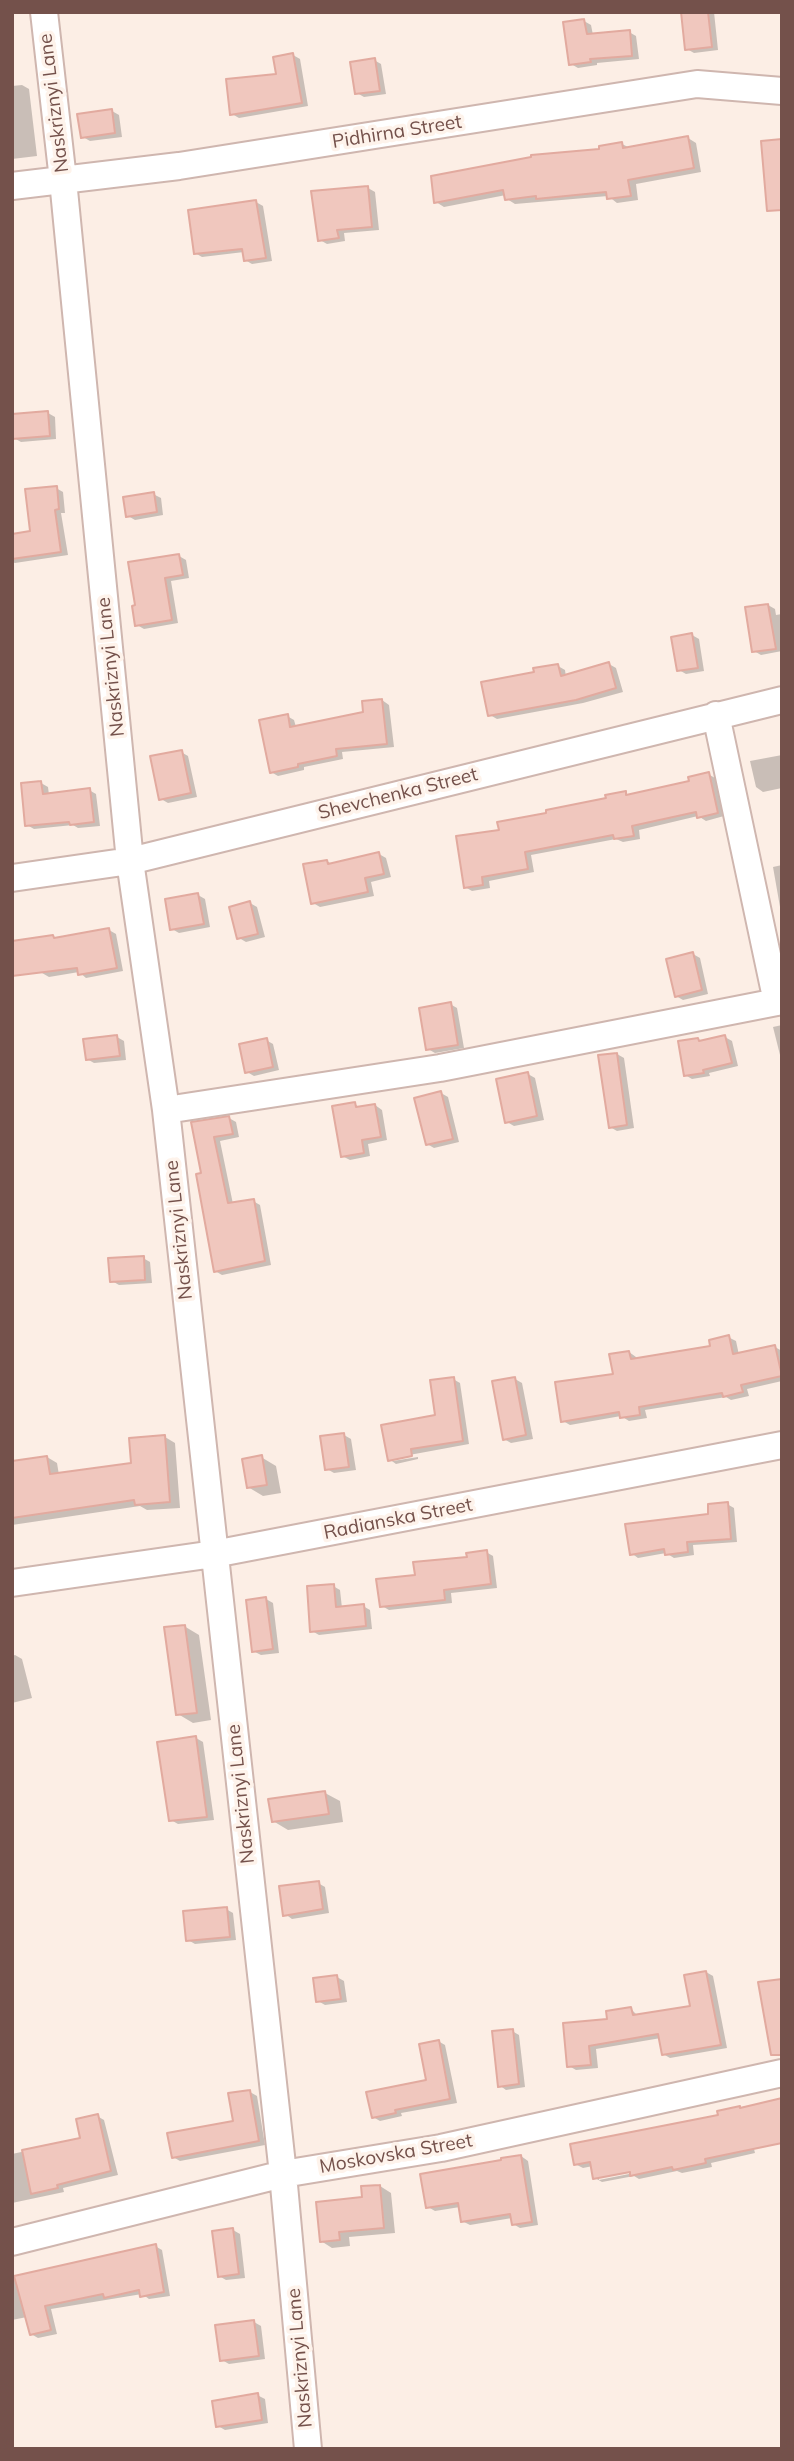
<!DOCTYPE html>
<style>
body{margin:0}
#map{position:relative;width:794px;height:2461px;overflow:hidden;background:#fceee5;font-family:Mulish,sans-serif}
canvas{display:block}
.frame{position:absolute;inset:0;border:14px solid #74514b;pointer-events:none}
</style>
<div id="map">
<canvas width="794" height="2461"></canvas>
<div class="frame"></div>
</div>
<script>
const ctx = document.querySelector('canvas').getContext('2d');
ctx.lineJoin = 'round';
function paint(path, color) {
  ctx.fillStyle = color;
  ctx.fill(path, 'evenodd');
}
function shape(rows) {
  const path = new Path2D();
  for (const r of rows) {
    path.moveTo(r[0], r[1]);
    for (let i = 2; i < r.length; i += 2) path.lineTo(r[i], r[i + 1]);
  }
  return path;
}
function stroke(path, color, width, dash) {
  ctx.strokeStyle = color;
  ctx.lineWidth = width;
  ctx.lineCap = dash ? 'butt' : 'round';
  ctx.setLineDash(dash || []);
  ctx.stroke(path);
}
function write(font, color, halo, rows, align = 'center') {
  ctx.font = font + ' Mulish,sans-serif';
  ctx.lineWidth = 7;
  ctx.setLineDash([]);
  ctx.textBaseline = 'middle';
  ctx.strokeStyle = halo;
  ctx.fillStyle = color;
  for (const [text, x, y, turn = 0] of rows) {
    ctx.save();
    ctx.translate(x, y);
    ctx.rotate((+turn || 0) * Math.PI / 180);
    ctx.textAlign = isNaN(turn) ? turn : align;
    if (halo) ctx.strokeText(text, 0, 0);
    ctx.fillText(text, 0, 0);
    ctx.restore();
  }
}
paint(shape([
 [683,12,714,12,718,50,694,53,687,49],
 [584,21,591,25,593,35,629,32,636,36,639,59,597,63,597,65,578,68,571,64],
 [293,55,300,59,308,106,239,118,232,114,278,75],
 [374,60,381,64,386,94,364,97,357,93],
 [22,85,29,89,37,156,12,159,12,86],
 [112,111,119,115,122,137,90,141,83,137],
 [688,138,696,143,701,172,636,184,638,200,617,203,608,196,515,204,507,199,506,195,444,207,436,202,533,158,601,151,622,144,630,148],
 [368,188,375,192,379,230,344,233,345,241,327,244,320,240],
 [256,202,263,206,272,261,252,264,245,260,244,252,202,257,195,253],
 [48,413,55,417,56,439,21,442,14,438],
 [56,488,63,492,65,513,61,513,68,555,15,563,12,562,12,535,32,532],
 [153,494,161,498,163,515,135,520,128,516],
 [179,556,186,560,189,578,171,581,178,623,144,629,137,625,137,607],
 [768,605,775,609,776,615,782,614,782,651,761,655,754,651],
 [692,635,699,639,704,671,686,674,679,670],
 [609,664,616,668,623,692,583,703,497,719,490,715,536,673,558,666,565,670,566,677],
 [382,700,389,705,394,747,342,752,343,759,304,767,304,770,278,776,271,772,287,716,294,720,296,727,365,713],
 [181,752,188,756,197,797,168,803,161,799],
 [782,755,782,788,763,792,756,787,750,761],
 [708,774,715,778,724,816,706,821,698,816,639,830,640,839,623,842,616,839,531,855,534,872,489,881,490,888,472,891,465,887,501,832,625,793,631,796,691,783],
 [41,783,48,787,49,795,89,790,96,794,100,826,78,828,73,825,34,829,27,825],
 [379,854,386,858,391,877,371,882,374,896,320,907,313,903,327,861,333,865],
 [782,865,782,908,780,907,773,867],
 [198,895,205,899,210,927,179,933,172,929],
 [250,903,257,907,265,937,246,942,239,938],
 [109,930,116,934,123,971,86,978,79,972,49,977,42,973,39,943],
 [693,954,700,958,708,994,683,1000,676,996],
 [450,1004,457,1008,464,1048,435,1053,428,1049],
 [782,1025,782,1063,773,1027],
 [117,1037,124,1041,126,1060,94,1063,87,1059],
 [725,1037,732,1041,738,1066,709,1073,710,1076,692,1079,685,1075,698,1040,702,1042],
 [266,1040,273,1044,279,1070,254,1076,247,1072],
 [617,1054,624,1058,634,1128,617,1131,610,1127],
 [528,1074,535,1078,544,1120,514,1126,507,1122],
 [441,1093,448,1097,459,1142,434,1148,427,1144],
 [354,1104,361,1108,375,1105,382,1110,387,1140,368,1144,370,1156,350,1160,342,1156],
 [229,1118,236,1122,239,1137,220,1141,233,1204,253,1201,260,1205,271,1265,222,1275,215,1271,203,1175,193,1124],
 [143,1258,150,1262,152,1283,119,1285,112,1281],
 [728,1337,736,1341,739,1355,775,1347,782,1351,782,1381,747,1389,749,1396,731,1400,726,1397,645,1410,647,1418,629,1421,621,1416,570,1425,563,1421,615,1375,629,1352,636,1357,636,1360,712,1347],
 [453,1379,460,1383,469,1444,393,1458,393,1461,418,1457,418,1459,396,1464,389,1459,437,1416],
 [515,1379,522,1383,533,1439,511,1443,504,1439],
 [344,1435,351,1439,356,1470,334,1473,327,1469],
 [165,1437,175,1443,180,1508,147,1510,140,1506,12,1525,12,1468,47,1457,57,1463,59,1475,133,1464],
 [261,1457,276,1466,281,1493,263,1496,248,1487],
 [727,1504,734,1508,737,1542,693,1545,694,1555,674,1558,666,1553,638,1558,631,1553,710,1515],
 [486,1552,493,1556,497,1588,451,1593,452,1603,389,1610,382,1606,417,1576],
 [333,1586,340,1590,342,1608,363,1606,370,1610,372,1629,319,1635,312,1631],
 [266,1599,273,1603,279,1653,261,1655,253,1651],
 [184,1626,199,1635,211,1720,193,1723,178,1714],
 [15,1655,22,1659,32,1698,12,1703,12,1656],
 [196,1738,203,1742,214,1820,178,1824,171,1820],
 [325,1793,340,1801,343,1822,288,1830,273,1821],
 [318,1883,325,1887,329,1913,292,1919,285,1914],
 [226,1909,233,1913,236,1940,195,1944,188,1940],
 [706,1972,713,1976,727,2048,670,2058,663,2054,661,2038,596,2049,598,2068,576,2070,569,2066,609,2021,631,2009,638,2016,692,2008],
 [337,1977,344,1981,347,2002,325,2005,318,2001],
 [512,2031,519,2035,525,2087,506,2090,499,2085],
 [438,2041,445,2045,457,2103,401,2113,402,2116,380,2121,373,2117,428,2081],
 [250,2092,257,2096,265,2145,180,2161,173,2157,235,2123],
 [97,2116,104,2120,118,2175,63,2188,64,2192,12,2203,12,2154,82,2139],
 [720,2116,782,2143,754,2149,755,2153,711,2163,712,2167,682,2173,677,2171,639,2179,634,2176,602,2182,595,2178,593,2166,583,2168,575,2164],
 [638,2168,639,2172,599,2180,599,2176],
 [521,2156,528,2161,538,2225,520,2228,513,2224,512,2218,470,2225,462,2221,460,2207,435,2211,428,2207],
 [380,2186,391,2193,395,2233,349,2237,350,2246,332,2248,321,2241,364,2199],
 [233,2230,240,2234,245,2278,226,2280,219,2276],
 [155,2246,162,2250,170,2296,149,2299,142,2294,51,2309,57,2334,38,2338,31,2334,27,2317,12,2320,12,2279],
 [254,2322,261,2326,265,2359,229,2364,222,2360],
 [257,2395,265,2399,268,2423,225,2430,218,2426]
]), '#0003');
const building = shape([
 [681,12,708,12,712,47,685,50,681,12],
 [584,19,587,34,630,30,632,56,590,59,591,62,569,65,563,22,584,19],
 [293,53,302,103,230,115,226,79,276,74,273,57,293,53],
 [375,58,380,91,355,94,350,62,375,58],
 [112,109,115,133,81,138,77,114,112,109],
 [688,136,694,168,628,180,631,196,607,199,606,192,536,199,536,196,505,200,503,190,434,203,431,176,531,157,531,155,599,149,599,146,622,142,623,148,688,136],
 [782,139,782,210,767,211,761,141,782,139],
 [368,186,372,227,337,230,339,238,318,241,311,191,368,186],
 [256,200,266,258,244,261,242,249,194,254,188,210,256,200],
 [48,411,50,436,12,439,12,414,48,411],
 [57,486,59,509,55,510,61,552,12,559,12,534,30,531,25,489,57,486],
 [154,492,157,512,126,517,123,497,154,492],
 [179,554,183,575,165,578,172,620,135,626,132,606,135,605,128,562,179,554],
 [768,604,776,649,752,652,745,607,768,604],
 [692,633,698,668,677,671,671,637,692,633],
 [609,662,616,688,576,700,488,716,481,682,534,672,533,668,558,664,561,676,609,662],
 [382,699,387,744,336,749,337,756,298,764,298,767,270,773,259,720,288,714,290,727,363,712,362,701,382,699],
 [182,750,191,793,159,800,150,756,182,750],
 [709,772,718,813,697,818,696,812,632,826,634,836,614,839,613,835,525,852,528,869,482,877,483,885,464,888,456,836,499,830,497,822,546,813,546,810,606,798,605,795,626,791,626,795,689,781,688,777,709,772],
 [41,781,43,794,90,788,94,822,70,825,69,822,25,826,21,783,41,781],
 [379,852,384,874,365,878,368,892,311,904,303,864,327,860,328,864,379,852],
 [198,893,204,924,170,930,165,899,198,893],
 [250,901,258,934,237,939,229,907,250,901],
 [109,928,117,968,78,975,77,968,12,976,12,941,53,935,54,938,109,928],
 [693,952,702,990,675,997,666,959,693,952],
 [451,1002,458,1045,426,1050,419,1008,451,1002],
 [117,1035,120,1056,86,1060,83,1039,117,1035],
 [725,1035,732,1063,703,1070,704,1073,684,1076,678,1041,698,1038,699,1041,725,1035],
 [267,1038,273,1067,245,1073,239,1044,267,1038],
 [617,1053,627,1125,609,1128,598,1055,617,1053],
 [528,1072,537,1116,505,1123,496,1079,528,1072],
 [441,1091,453,1139,426,1145,414,1098,441,1091],
 [355,1102,356,1107,375,1104,381,1137,362,1140,364,1153,341,1157,332,1106,355,1102],
 [229,1116,233,1134,214,1137,228,1203,254,1199,265,1261,214,1272,196,1174,201,1173,191,1122,229,1116],
 [144,1256,145,1280,110,1282,108,1258,144,1256],
 [729,1335,733,1354,775,1345,782,1376,741,1385,743,1392,723,1397,722,1393,639,1407,640,1415,620,1418,619,1412,561,1422,555,1382,613,1374,609,1354,629,1351,631,1359,710,1346,709,1340,729,1335],
 [454,1377,463,1441,411,1449,412,1456,388,1461,381,1425,435,1415,430,1380,454,1377],
 [515,1377,526,1435,503,1440,492,1381,515,1377],
 [344,1433,349,1467,325,1470,320,1436,344,1433],
 [165,1435,170,1502,135,1505,134,1500,12,1518,12,1461,47,1456,50,1474,131,1463,129,1438,165,1435],
 [262,1455,267,1485,247,1488,242,1459,262,1455],
 [728,1502,731,1539,687,1542,688,1552,665,1555,664,1549,630,1555,625,1524,708,1514,708,1504,728,1502],
 [487,1550,491,1584,444,1590,445,1600,380,1607,376,1579,415,1575,413,1562,467,1557,466,1553,487,1550],
 [334,1584,336,1607,364,1604,366,1626,310,1632,307,1586,334,1584],
 [266,1597,273,1649,252,1652,246,1600,266,1597],
 [185,1625,197,1713,176,1715,164,1627,185,1625],
 [196,1736,207,1817,169,1821,157,1742,196,1736],
 [325,1791,329,1814,272,1822,268,1799,325,1791],
 [319,1881,323,1909,283,1916,279,1886,319,1881],
 [227,1907,230,1937,186,1941,183,1911,227,1907],
 [706,1971,721,2045,662,2055,658,2034,589,2046,591,2065,567,2067,563,2023,607,2019,606,2011,631,2007,633,2015,690,2006,684,1975,706,1971],
 [337,1975,341,1999,316,2002,313,1978,337,1975],
 [782,1979,782,2055,771,2055,758,1982,782,1979],
 [513,2029,519,2084,498,2087,492,2031,513,2029],
 [439,2040,450,2099,395,2110,396,2113,372,2118,366,2092,426,2080,419,2044,439,2040],
 [250,2090,259,2141,172,2158,167,2133,233,2121,228,2093,250,2090],
 [782,2098,782,2143,705,2159,706,2163,673,2170,672,2167,630,2176,630,2172,593,2179,590,2162,574,2165,570,2144,718,2115,717,2111,740,2106,740,2108,782,2098],
 [98,2114,111,2171,57,2185,58,2188,31,2194,22,2150,80,2138,76,2119,98,2114],
 [521,2155,532,2222,512,2225,510,2214,461,2222,458,2203,426,2208,420,2174,501,2160,501,2158,521,2155],
 [380,2185,384,2228,339,2232,340,2240,320,2242,316,2202,362,2197,361,2186,380,2185],
 [233,2228,239,2274,218,2277,212,2231,233,2228],
 [156,2244,164,2292,140,2297,139,2290,104,2298,103,2294,45,2306,51,2330,30,2335,14,2276,156,2244],
 [254,2320,259,2356,220,2361,215,2325,254,2320],
 [258,2393,262,2420,216,2427,212,2401,258,2393]
]);
paint(building, '#f0c7be');
stroke(building, '#e2aa9f', 2);
const minor = shape([
 [44,12,63,180,130,861,166,1110,283,2174,308,2449],
 [12,186,179,166,697,84,782,91],
 [716,715,777,1002],
 [12,878,130,861,782,700],
 [166,1110,440,1068,782,1001],
 [12,1583,214,1554,782,1445],
 [12,2242,283,2174,441,2148,782,2073]
]);
stroke(minor, '#cfb6af', 30);
stroke(minor, '#fff', 26);
write('19px', '#74514b', '#fef3eb', [
 ["Naskriznyi Lane",54,103,-97],
 ["Pidhirna Street",397,132,-9],
 ["Naskriznyi Lane",111,667,-96],
 ["Shevchenka Street",398,794,-14],
 ["Naskriznyi Lane",179,1230,-96],
 ["Radianska Street",398,1519,-11],
 ["Naskriznyi Lane",241,1794,-96],
 ["Moskovska Street",396,2154,-10],
 ["Naskriznyi Lane",300,2358,-95]
]);
</script>
